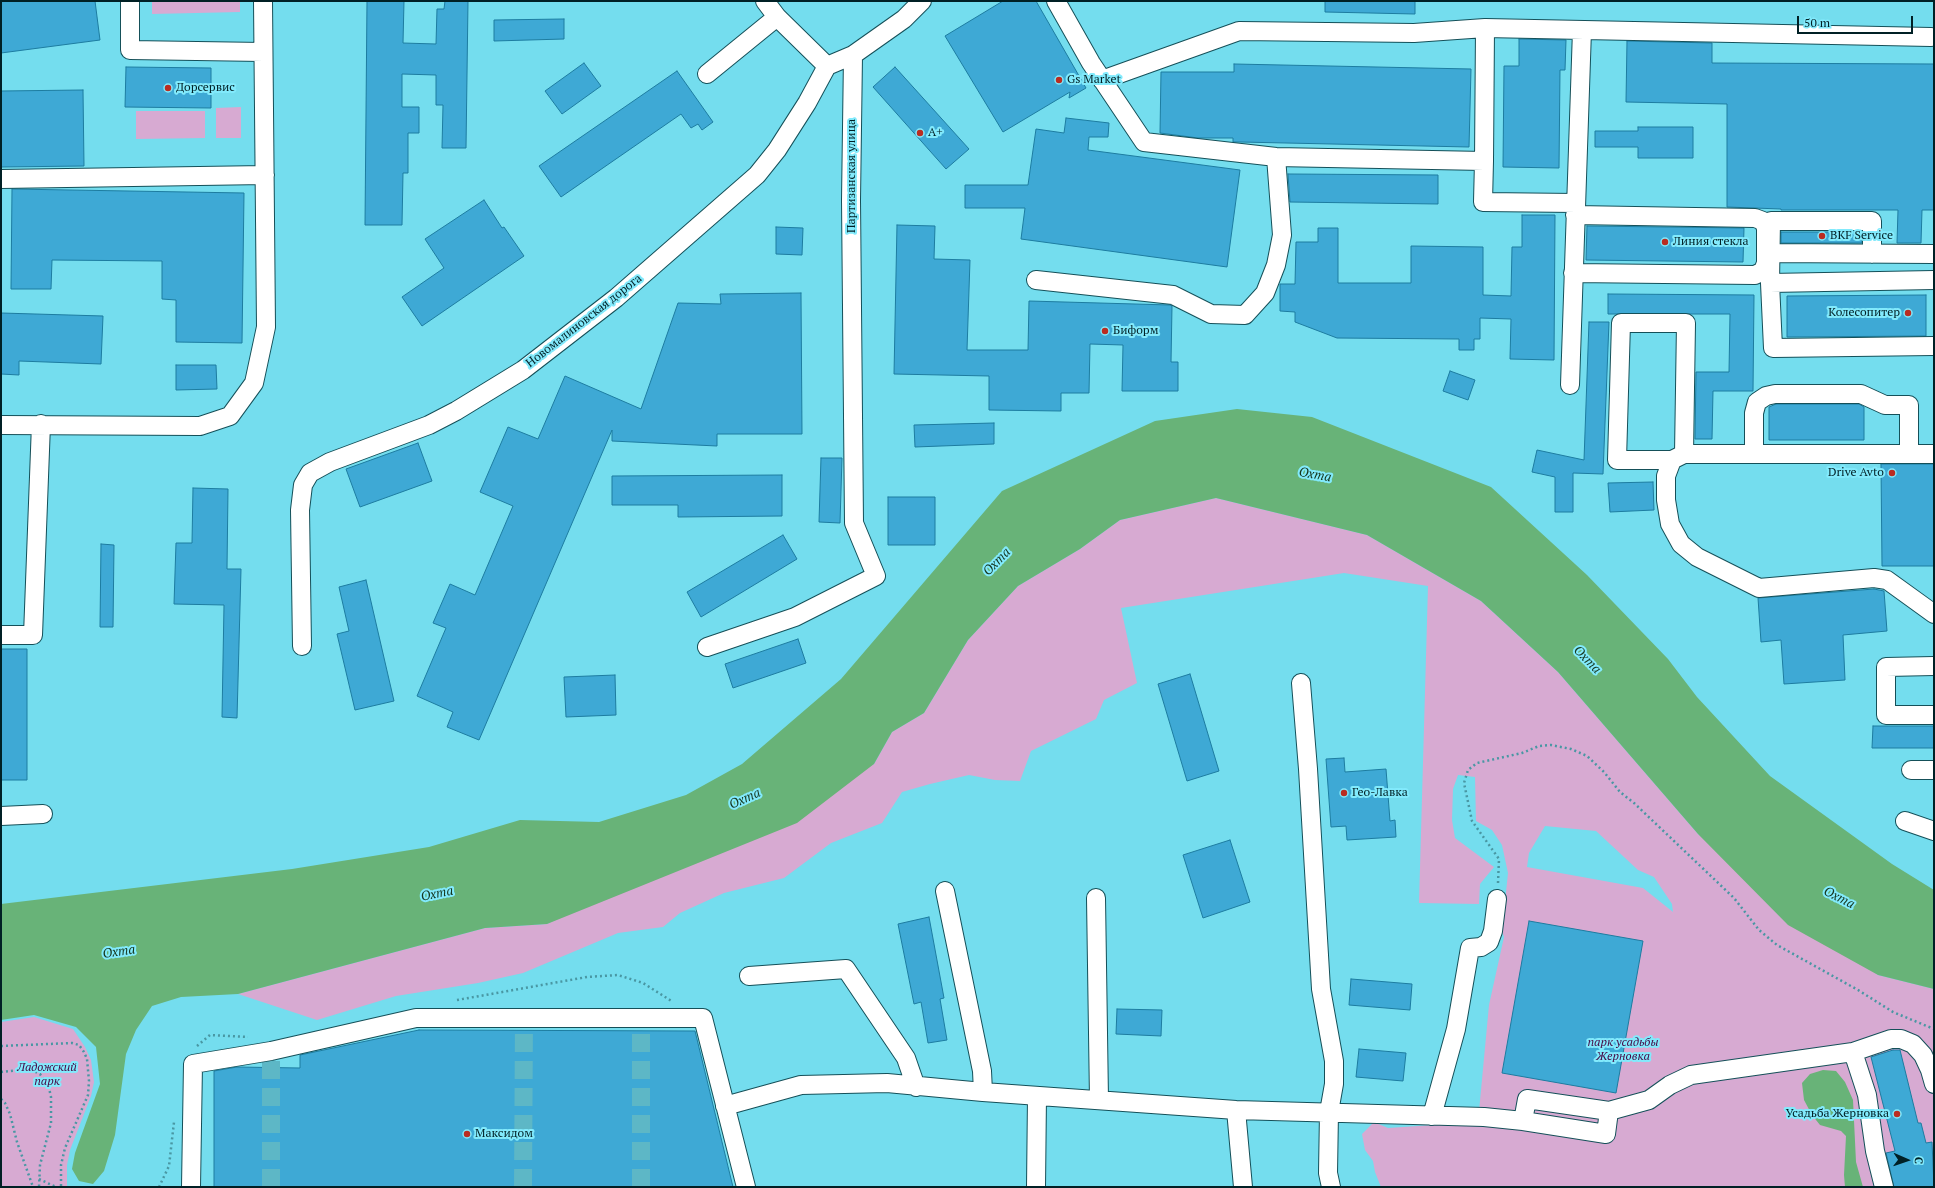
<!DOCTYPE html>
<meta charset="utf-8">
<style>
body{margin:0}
#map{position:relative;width:1935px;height:1188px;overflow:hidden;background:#74ddee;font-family:"PT Serif",serif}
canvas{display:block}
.frame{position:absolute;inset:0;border:2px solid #002025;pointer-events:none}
.north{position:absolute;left:1887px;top:1140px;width:40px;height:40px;-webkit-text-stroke:3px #82eafc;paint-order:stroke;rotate:92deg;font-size:11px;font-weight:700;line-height:16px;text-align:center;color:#002025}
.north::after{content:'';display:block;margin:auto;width:14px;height:18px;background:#002025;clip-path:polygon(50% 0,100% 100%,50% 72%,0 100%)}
.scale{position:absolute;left:1797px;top:16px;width:116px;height:18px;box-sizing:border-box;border:2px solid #002025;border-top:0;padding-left:5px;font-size:12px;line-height:14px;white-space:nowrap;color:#002025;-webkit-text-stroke:3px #82eafc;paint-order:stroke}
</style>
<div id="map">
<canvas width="1935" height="1188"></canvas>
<div class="frame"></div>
<div class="north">С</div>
<div class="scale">50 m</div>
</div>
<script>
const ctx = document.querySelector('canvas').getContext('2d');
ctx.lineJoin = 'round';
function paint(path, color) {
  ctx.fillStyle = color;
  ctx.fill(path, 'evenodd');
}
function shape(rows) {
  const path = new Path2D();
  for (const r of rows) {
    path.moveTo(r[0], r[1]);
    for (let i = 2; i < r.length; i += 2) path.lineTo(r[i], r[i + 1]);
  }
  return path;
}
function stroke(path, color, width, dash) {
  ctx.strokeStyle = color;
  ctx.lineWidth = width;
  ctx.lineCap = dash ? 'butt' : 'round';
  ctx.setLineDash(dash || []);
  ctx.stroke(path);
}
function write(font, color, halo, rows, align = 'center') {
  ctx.font = font + ' "PT Serif",serif';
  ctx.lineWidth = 4;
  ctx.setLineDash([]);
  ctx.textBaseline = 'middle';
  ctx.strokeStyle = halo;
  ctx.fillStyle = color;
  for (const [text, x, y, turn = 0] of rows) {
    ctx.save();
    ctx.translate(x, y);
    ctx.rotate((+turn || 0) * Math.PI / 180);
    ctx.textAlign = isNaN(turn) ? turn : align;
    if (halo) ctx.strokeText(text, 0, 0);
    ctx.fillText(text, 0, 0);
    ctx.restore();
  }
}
paint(shape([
 [152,1,240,1,240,12,152,14],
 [241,107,241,138,216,138,216,108],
 [136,111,205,111,205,138,136,139],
 [1216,498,1367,535,1481,601,1558,672,1698,834,1878,975,1934,989,1934,1187,1381,1187,1375,1172,1373,1161,1365,1150,1362,1134,1374,1122,1388,1128,1478,1122,1489,1005,1504,937,1502,931,1508,873,1502,845,1492,830,1476,821,1475,777,1458,775,1453,789,1452,820,1455,838,1494,867,1480,884,1479,904,1419,903,1428,586,1344,573,1121,608,1137,683,1104,700,1096,719,1031,751,1020,781,995,780,969,775,930,784,902,792,882,823,831,843,784,878,724,893,680,913,663,927,618,933,523,973,478,983,396,996,317,1020,238,994,485,928,547,924,874,764,892,732,924,713,968,640,1018,586,1080,549,1120,520],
 [1545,826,1596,831,1638,870,1654,877,1672,904,1673,912,1643,888,1527,867,1529,853],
 [34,1017,73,1029,85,1047,91,1060,94,1082,91,1096,70,1150,67,1165,67,1187,1,1187,1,1022]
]), '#d7aad2');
paint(shape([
 [1237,409,1312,417,1491,487,1587,575,1668,659,1697,697,1770,776,1892,864,1934,890,1934,989,1878,975,1788,925,1698,834,1558,672,1481,601,1367,535,1216,498,1120,520,1080,549,1018,586,968,640,924,713,892,732,874,764,797,823,547,924,485,928,238,994,181,997,152,1006,136,1030,126,1054,115,1135,104,1171,93,1184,79,1181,72,1169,75,1153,100,1084,96,1047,76,1027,34,1015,1,1020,1,904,292,869,429,847,520,820,599,822,686,795,742,764,841,679,1002,491,1155,421],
 [1823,1070,1836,1071,1845,1082,1853,1100,1856,1162,1863,1187,1845,1187,1844,1175,1846,1136,1841,1131,1820,1125,1812,1115,1804,1100,1802,1083,1810,1074]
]), '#68b378');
const building = shape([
 [1,1,95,1,100,40,1,53,1,1],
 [367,1,404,1,403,43,436,44,437,9,444,9,445,1,468,1,466,148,442,148,443,105,436,105,436,75,402,74,402,107,419,107,419,133,408,133,408,173,403,173,402,225,365,225,367,1],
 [1003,1,1036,1,1086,88,1069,98,1070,92,1003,132,945,36,1003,1],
 [1325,1,1415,1,1415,14,1325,12,1325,1],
 [564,19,564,39,494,41,494,20,564,19],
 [1519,39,1566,40,1565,70,1560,70,1559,168,1503,167,1504,66,1519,66,1519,39],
 [1627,41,1712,43,1712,63,1934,64,1934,210,1922,210,1921,243,1897,243,1898,210,1781,210,1781,209,1727,207,1727,104,1626,102,1627,41],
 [584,63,601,86,562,114,545,91,584,63],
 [1234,64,1471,69,1469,147,1240,142,1233,142,1233,138,1198,138,1160,133,1161,72,1234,72,1234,64],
 [126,67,211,68,211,108,125,107,126,67],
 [895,67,969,149,946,169,873,87,895,67],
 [677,71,713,122,702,130,698,124,691,128,681,114,561,197,539,166,677,71],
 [83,90,84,166,1,167,1,91,83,90],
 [1066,118,1109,123,1108,137,1089,137,1088,150,1240,170,1227,267,1021,239,1025,208,965,208,965,185,1028,185,1036,129,1064,133,1066,118],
 [1638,127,1693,127,1693,158,1638,158,1638,147,1595,147,1595,131,1638,131,1638,127],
 [1288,174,1438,175,1438,204,1290,202,1288,174],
 [12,189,244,193,242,343,176,342,176,300,162,299,162,261,52,260,51,289,11,289,12,189],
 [484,200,502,228,504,227,524,256,422,326,402,297,444,268,425,239,484,200],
 [1522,215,1555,215,1554,360,1510,359,1511,319,1480,318,1480,339,1474,339,1474,350,1459,350,1459,339,1337,338,1295,322,1295,312,1280,311,1280,284,1295,284,1296,242,1318,242,1318,228,1338,228,1338,283,1411,283,1411,246,1483,247,1483,295,1511,296,1512,247,1522,247,1522,215],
 [897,225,935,226,934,259,970,260,967,350,1028,350,1029,301,1170,305,1172,306,1171,362,1178,362,1178,391,1122,391,1123,345,1090,344,1089,393,1061,393,1061,411,989,410,989,376,894,374,897,225],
 [1587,226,1744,228,1743,262,1586,260,1587,226],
 [776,227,803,228,802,255,776,254,776,227],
 [1781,232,1862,232,1862,243,1781,243,1781,232],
 [801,293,802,434,717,434,717,446,612,441,612,430,479,740,447,727,453,712,417,696,446,628,433,623,450,584,475,595,513,506,480,492,508,427,538,439,565,376,641,409,678,303,721,304,720,294,801,293],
 [1608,294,1754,295,1753,391,1713,391,1712,439,1695,439,1696,372,1729,372,1730,314,1608,314,1608,294],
 [1926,295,1926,336,1787,337,1787,296,1926,295],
 [1,313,103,316,101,364,19,361,19,375,1,374,1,313],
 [1589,322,1609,322,1603,474,1573,473,1573,512,1555,512,1555,477,1532,472,1537,450,1584,460,1589,322],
 [176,365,216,365,217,389,176,390,176,365],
 [1450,371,1475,380,1468,400,1443,391,1450,371],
 [1776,404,1859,404,1864,407,1864,440,1769,440,1769,407,1776,404],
 [994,423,994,444,915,447,914,425,994,423],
 [418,443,432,481,360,507,346,469,418,443],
 [821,458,842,458,840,523,819,522,821,458],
 [1881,464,1934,464,1934,566,1882,566,1881,464],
 [782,475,782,516,678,517,678,505,612,505,612,476,782,475],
 [1653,482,1654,510,1610,512,1608,483,1653,482],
 [193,488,228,489,227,569,241,569,237,718,222,717,224,605,174,604,176,543,192,543,193,488],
 [888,497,935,497,935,545,888,545,888,497],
 [783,535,797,559,701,617,687,592,783,535],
 [101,544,114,545,113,627,100,627,101,544],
 [366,580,394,701,355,710,337,634,349,631,339,587,366,580],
 [1874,589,1884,591,1887,631,1843,635,1845,680,1784,684,1781,640,1761,642,1758,598,1874,589],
 [798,639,806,663,733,688,725,664,798,639],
 [1,649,27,649,27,780,1,780,1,649],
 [1190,674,1219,771,1187,781,1158,684,1190,674],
 [615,675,616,715,566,717,564,677,615,675],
 [1873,726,1934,726,1934,748,1872,748,1873,726],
 [1344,758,1345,772,1386,769,1390,821,1395,820,1396,837,1347,840,1346,826,1331,827,1326,759,1344,758],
 [1230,840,1250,902,1203,918,1183,855,1230,840],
 [929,917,944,998,940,999,947,1040,928,1043,921,1002,914,1004,898,924,929,917],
 [1529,921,1643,941,1616,1093,1502,1073,1529,921],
 [1351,979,1412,984,1410,1010,1349,1005,1351,979],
 [1117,1009,1162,1010,1161,1036,1116,1034,1117,1009],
 [419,1030,695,1031,733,1187,214,1187,214,1071,237,1067,300,1068,300,1055,419,1030],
 [1359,1049,1406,1053,1403,1081,1356,1077,1359,1049],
 [1893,1050,1900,1050,1918,1123,1921,1123,1926,1143,1932,1142,1934,1187,1894,1187,1886,1153,1895,1151,1871,1057,1893,1050]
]);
paint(building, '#3ea9d5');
stroke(building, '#1d7ca0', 1);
stroke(shape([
 [271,1187,271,1051],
 [523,1187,524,1018],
 [641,1187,641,1018]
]), '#5db7c6', 18, [18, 9]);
const minor = shape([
 [130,1,130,50,263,52],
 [765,1,777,17,827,66,853,55],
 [1056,1,1091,63,1144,142,1276,157,1484,161,1485,28],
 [707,74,777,17],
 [1102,80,1239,31,1414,33,1485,28,1931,37],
 [1484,161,1483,202,1576,203],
 [1,179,265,175],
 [1770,253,1934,254],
 [1872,254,1872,221,1771,221,1770,283,1773,348,1934,346],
 [1573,273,1755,275,1763,271,1766,263,1766,228,1763,221,1755,218,1575,215],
 [1036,280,1173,295,1211,314,1245,315,1265,293,1276,265,1282,235,1276,157],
 [1770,283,1934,280],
 [1570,385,1582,30],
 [1,425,200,426,230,416,254,383,266,327,263,1],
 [1754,454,1754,413,1757,402,1766,396,1775,394,1861,394,1885,405,1909,405,1909,454],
 [1934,454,1684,454,1672,460,1666,476,1666,500,1670,524,1681,544,1697,557,1759,588,1874,578,1887,580,1934,614],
 [1672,460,1617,460,1621,323,1686,323,1684,454],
 [1,635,33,635,41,424],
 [302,646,300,510,303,485,310,473,330,462,429,425,456,411,523,370,616,298,757,175,777,150,807,103,827,66],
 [707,647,795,617,876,576,854,523,851,200,853,55,904,19,922,1],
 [1934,666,1886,667,1886,715,1934,715],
 [1301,683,1308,769,1321,989,1334,1061,1334,1084,1329,1112,1328,1173,1331,1187],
 [1911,770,1934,770],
 [1,816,43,814],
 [1905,821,1934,831],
 [945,891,982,1071,983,1092],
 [1096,898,1099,1100],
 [749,976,846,969,906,1058,916,1087],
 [1853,1052,1867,1095,1875,1151,1884,1187],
 [725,1106,801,1085,887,1083,983,1092,1236,1110,1484,1117,1523,1121,1606,1134,1609,1111],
 [1236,1110,1243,1187],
 [1432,1116,1456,1029,1470,948,1481,947,1489,942,1493,931,1497,899],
 [1523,1121,1527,1099,1609,1111,1649,1100,1670,1085,1691,1075,1853,1052,1891,1039,1901,1039,1913,1044,1923,1055,1930,1070,1934,1084],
 [191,1187,193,1064,271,1051,416,1018,703,1018,746,1187],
 [1036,1187,1037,1096]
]);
stroke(minor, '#155059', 20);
stroke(shape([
 [1498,883,1499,859,1472,821,1464,783,1468,770,1477,763,1522,753,1539,746,1551,745,1571,749,1587,756,1604,772,1620,792,1634,803,1734,898,1759,930,1777,945,1858,990,1893,1012,1934,1029],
 [457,1000,587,977,618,975,643,983,673,1002],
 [1,1046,72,1043,79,1045,84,1052,87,1059,89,1081,88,1095,65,1148,61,1165,61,1187],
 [197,1046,210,1035,248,1037],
 [1,1072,29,1069,40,1074,49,1088,51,1097,51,1123,40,1165,39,1187],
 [1,1099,5,1103,10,1114,17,1142,33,1187],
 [39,1179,56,1187],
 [159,1187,169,1166,174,1122]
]), '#4997a3', 2.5, [2, 3]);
stroke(minor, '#fff', 18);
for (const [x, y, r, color] of [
 [1059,80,4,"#ba2c21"],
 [168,88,4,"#ba2c21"],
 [920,133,4,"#ba2c21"],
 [1822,236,4,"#ba2c21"],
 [1665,242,4,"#ba2c21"],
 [1908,313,4,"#ba2c21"],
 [1105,331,4,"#ba2c21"],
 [1892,473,4,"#ba2c21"],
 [1344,793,4,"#ba2c21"],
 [1897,1114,4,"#ba2c21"],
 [467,1134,4,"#ba2c21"]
]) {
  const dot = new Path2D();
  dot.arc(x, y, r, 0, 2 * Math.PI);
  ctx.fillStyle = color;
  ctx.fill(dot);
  stroke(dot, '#82eafc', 1.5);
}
write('12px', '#002025', '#82eafc', [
 ["Gs Market",1067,80],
 ["Дорсервис",176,88],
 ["А+",928,133],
 ["BKF Service",1830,236],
 ["Линия стекла",1673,242],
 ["Колесопитер",1900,313,"right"],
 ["Биформ",1113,331],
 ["Drive Avto",1884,473,"right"],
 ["Гео-Лавка",1352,793],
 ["Усадьба Жерновка",1889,1114,"right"],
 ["Максидом",475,1134]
], 'left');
write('12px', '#002025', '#82eafc', [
 ["Партизанская улица",852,176,-90],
 ["Новомалиновская дорога",584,321,-38]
]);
write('italic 12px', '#460844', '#82eafc', [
 ["парк усадьбы",1623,1043],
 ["Жерновка",1623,1057],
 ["Ладожский",47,1068],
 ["парк",47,1082]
]);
write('italic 13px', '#15351d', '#82eafc', [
 ["Охта",1315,475,10],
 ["Охта",997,562,-46],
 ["Охта",1587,660,46],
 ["Охта",745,799,-24],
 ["Охта",437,894,-11],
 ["Охта",1839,898,27],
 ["Охта",119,952,-8]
]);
</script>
